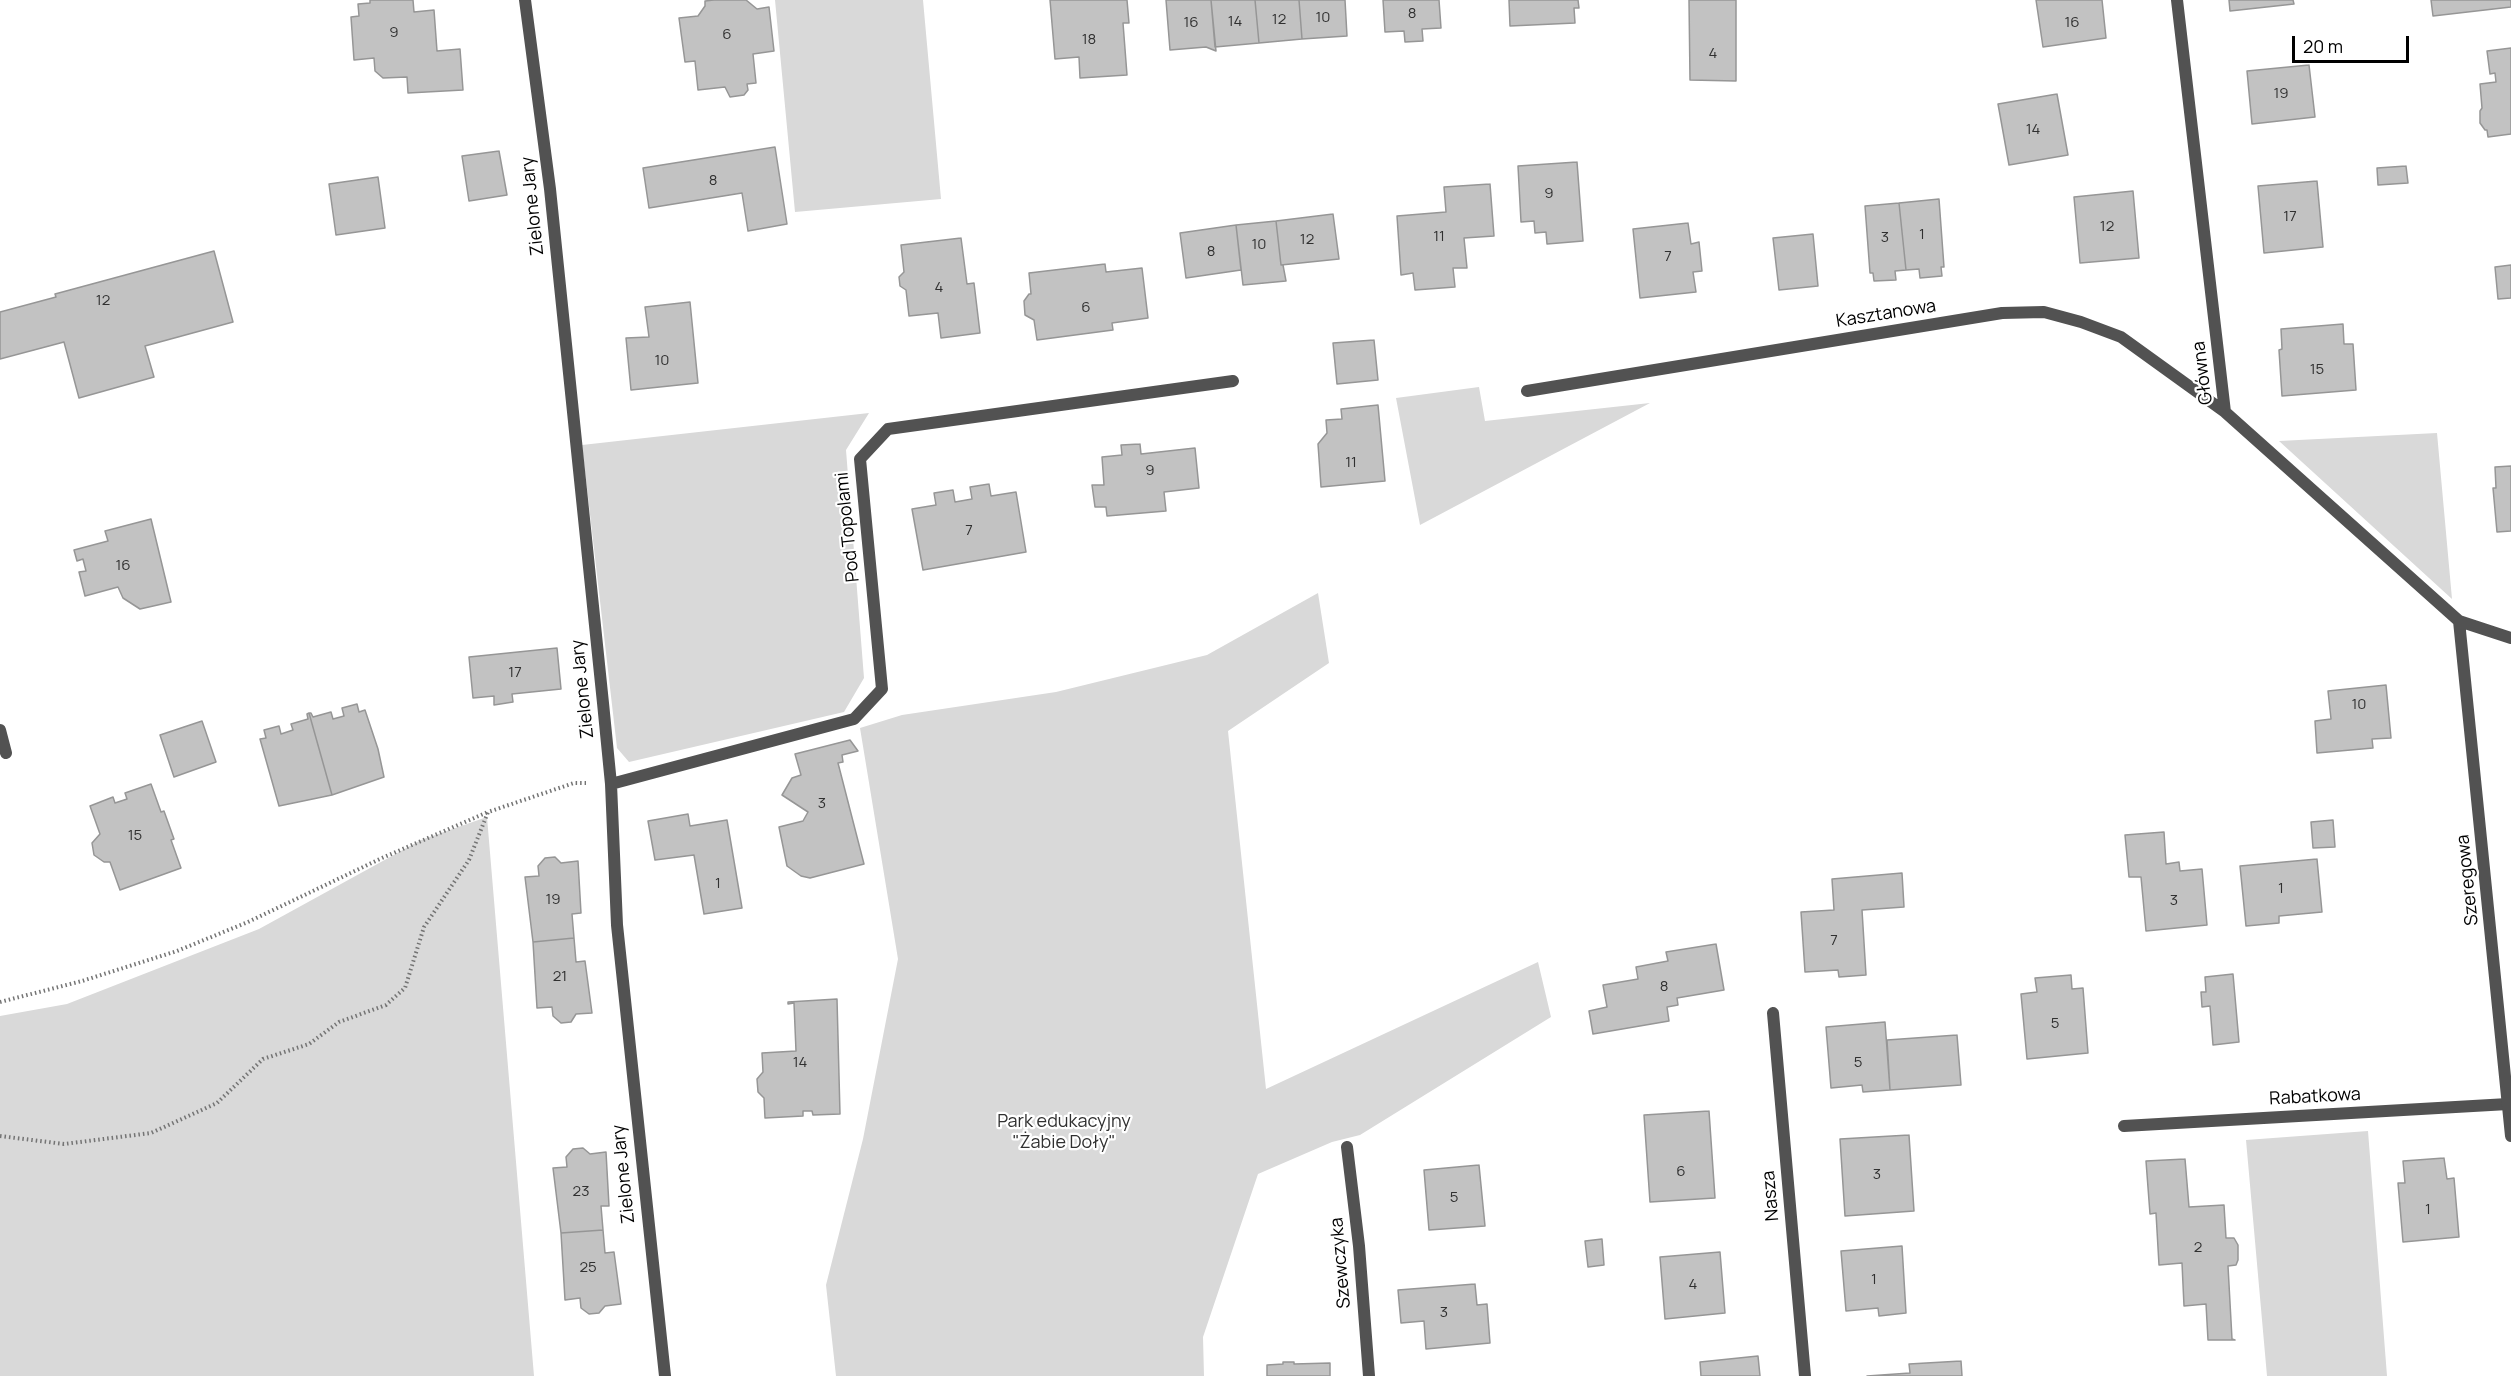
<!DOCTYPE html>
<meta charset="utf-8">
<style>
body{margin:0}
#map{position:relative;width:2511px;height:1376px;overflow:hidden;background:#fff;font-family:Manrope,sans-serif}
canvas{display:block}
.scale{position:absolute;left:2292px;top:36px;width:117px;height:27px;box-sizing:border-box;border:3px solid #000;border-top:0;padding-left:8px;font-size:18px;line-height:21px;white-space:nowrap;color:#000;-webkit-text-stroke:4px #fff;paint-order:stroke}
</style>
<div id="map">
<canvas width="2511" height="1376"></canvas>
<div class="scale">20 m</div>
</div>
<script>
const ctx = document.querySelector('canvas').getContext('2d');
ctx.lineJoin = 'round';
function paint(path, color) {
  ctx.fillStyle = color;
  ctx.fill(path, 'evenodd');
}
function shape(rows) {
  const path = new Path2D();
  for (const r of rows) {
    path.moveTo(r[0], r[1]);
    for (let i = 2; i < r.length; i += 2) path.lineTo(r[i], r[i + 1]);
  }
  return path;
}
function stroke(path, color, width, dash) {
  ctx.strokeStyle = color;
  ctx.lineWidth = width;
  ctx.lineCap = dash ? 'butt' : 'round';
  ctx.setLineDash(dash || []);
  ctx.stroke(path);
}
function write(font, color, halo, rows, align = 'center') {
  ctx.font = font + ' Manrope,sans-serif';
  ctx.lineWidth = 4.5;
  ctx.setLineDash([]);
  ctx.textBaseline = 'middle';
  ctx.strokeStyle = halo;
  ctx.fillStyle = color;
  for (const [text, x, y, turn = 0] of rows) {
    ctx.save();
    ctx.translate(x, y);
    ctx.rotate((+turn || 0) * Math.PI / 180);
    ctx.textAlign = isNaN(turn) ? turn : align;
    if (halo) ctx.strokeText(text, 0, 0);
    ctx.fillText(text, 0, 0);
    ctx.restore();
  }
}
paint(shape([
 [775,0,923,0,941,199,795,212],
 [1479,387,1485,421,1650,403,1420,525,1396,398],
 [869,413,846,450,864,678,844,712,629,762,617,748,582,445],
 [2437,433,2452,599,2279,441],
 [1318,593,1329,663,1228,731,1266,1089,1538,962,1551,1017,1360,1135,1332,1142,1258,1174,1203,1337,1204,1376,836,1376,826,1285,863,1139,898,959,860,728,902,715,1056,692,1207,655],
 [487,817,534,1376,0,1376,0,1016,67,1004,259,929,421,840],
 [2368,1131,2387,1376,2267,1376,2246,1140]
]), '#d9d9d9');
const building = shape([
 [370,0,413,0,414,12,434,10,437,51,460,49,463,90,408,93,407,77,383,78,375,71,374,58,354,60,351,17,359,16,358,4,370,3,370,0],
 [714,0,746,0,757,9,769,7,774,51,753,54,756,83,747,84,748,90,744,95,730,97,725,87,698,90,695,61,685,62,679,18,698,16,705,6,705,1,714,0],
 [1050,0,1127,0,1129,23,1123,23,1127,75,1080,78,1079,57,1055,59,1050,0],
 [1166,0,1211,0,1216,51,1206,47,1170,50,1166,0],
 [1211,0,1255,0,1259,43,1215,47,1211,0],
 [1255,0,1299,0,1302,39,1259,43,1255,0],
 [1299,0,1345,0,1347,36,1302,39,1299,0],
 [1383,0,1439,0,1441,28,1422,29,1423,41,1405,42,1404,31,1385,32,1383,0],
 [1509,0,1578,0,1579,8,1574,8,1575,23,1510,26,1509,0],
 [1689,0,1736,0,1736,81,1690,80,1689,0],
 [2036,0,2102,0,2106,38,2043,47,2036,0],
 [2229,0,2293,0,2294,4,2230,11,2229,0],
 [2431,0,2511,0,2511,7,2433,16,2431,0],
 [2511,48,2511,134,2488,137,2487,130,2485,130,2480,123,2480,111,2482,108,2480,84,2496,82,2495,73,2490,74,2487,51,2511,48],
 [2309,65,2315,117,2252,124,2247,71,2309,65],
 [2057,94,2068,155,2009,165,1998,104,2057,94],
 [775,147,787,224,748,231,742,193,649,208,643,168,775,147],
 [499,151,507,195,469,201,462,156,499,151],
 [1577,162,1583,241,1547,244,1546,232,1535,233,1534,221,1521,222,1518,166,1577,162],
 [2406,166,2408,183,2378,185,2377,168,2406,166],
 [378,177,385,228,336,235,329,184,378,177],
 [2317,181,2323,247,2264,253,2258,186,2317,181],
 [1490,184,1494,236,1464,238,1467,268,1453,268,1455,287,1415,290,1413,273,1401,275,1397,216,1446,212,1444,187,1490,184],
 [2133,191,2139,258,2080,263,2074,197,2133,191],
 [1939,199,1944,267,1941,267,1942,276,1920,278,1919,269,1906,270,1899,203,1939,199],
 [1899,203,1906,270,1895,271,1896,280,1874,281,1873,273,1870,273,1865,206,1899,203],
 [1333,214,1339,259,1281,265,1276,221,1333,214],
 [1276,221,1281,265,1283,265,1286,281,1243,285,1236,225,1276,221],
 [1688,223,1691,244,1699,242,1702,271,1693,272,1696,292,1640,298,1633,229,1688,223],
 [1236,225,1241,270,1186,278,1180,233,1236,225],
 [1813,234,1818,286,1779,290,1773,238,1813,234],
 [961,238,967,284,974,283,980,333,941,338,938,313,909,316,906,290,900,286,899,277,904,272,901,245,961,238],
 [214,251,233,322,145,346,154,377,79,398,64,342,0,359,0,312,56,297,55,294,214,251],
 [1105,264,1106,272,1142,268,1148,318,1112,323,1113,330,1037,340,1034,320,1025,315,1024,301,1029,294,1031,294,1029,273,1105,264],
 [2511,265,2511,298,2498,299,2495,267,2511,265],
 [690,302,698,383,631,390,626,338,649,337,645,307,690,302],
 [2343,324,2344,344,2353,344,2356,390,2282,396,2279,350,2282,349,2281,329,2343,324],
 [1374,340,1378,380,1337,384,1333,343,1374,340],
 [1378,405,1385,481,1321,487,1318,444,1327,433,1326,420,1342,419,1341,409,1378,405],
 [1140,444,1141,454,1195,448,1199,488,1164,492,1166,511,1107,516,1106,507,1095,507,1092,485,1104,485,1102,457,1122,455,1121,445,1140,444],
 [2511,466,2511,531,2497,532,2493,488,2496,488,2495,467,2511,466],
 [989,484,991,496,1016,492,1026,552,923,570,912,509,936,505,934,493,953,490,955,502,972,499,970,487,989,484],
 [151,519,171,602,140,609,123,598,118,587,85,596,79,572,86,571,83,559,77,561,74,550,108,541,105,531,151,519],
 [557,648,561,689,512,694,513,702,494,705,494,696,473,698,469,657,557,648],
 [2386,685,2391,738,2372,739,2373,748,2317,753,2315,721,2331,719,2328,691,2386,685],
 [357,704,359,712,365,710,378,749,384,777,332,795,309,713,311,713,313,717,331,712,333,719,344,716,342,708,357,704],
 [309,713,332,795,279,806,260,739,266,738,264,730,279,726,281,734,293,730,291,724,308,719,307,714,309,713],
 [202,721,216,762,174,777,160,735,202,721],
 [850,740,858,751,842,755,843,762,838,763,864,864,810,878,801,876,787,866,779,827,803,821,808,812,782,795,792,778,801,775,795,754,850,740],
 [151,784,161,812,164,811,174,839,171,840,181,868,120,890,110,862,104,862,94,855,92,843,100,834,90,806,113,797,115,803,127,799,125,793,151,784],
 [688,814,690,826,727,820,742,908,704,914,694,855,655,860,648,821,688,814],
 [2333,820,2335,847,2313,848,2311,822,2333,820],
 [2164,832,2166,864,2179,862,2180,871,2202,869,2207,925,2146,931,2141,877,2129,877,2125,835,2164,832],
 [555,857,561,863,578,861,581,913,572,914,574,938,533,942,525,877,539,876,538,866,545,858,555,857],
 [2317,859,2322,912,2279,916,2279,923,2246,926,2240,866,2317,859],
 [1902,873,1904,907,1862,910,1866,975,1839,977,1838,970,1805,972,1801,912,1834,910,1832,879,1902,873],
 [574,938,576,962,585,961,592,1013,576,1014,571,1022,561,1023,553,1016,552,1007,537,1008,533,942,574,938],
 [1716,944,1724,990,1677,998,1678,1005,1667,1007,1669,1021,1593,1034,1589,1011,1607,1007,1603,985,1638,979,1636,967,1668,961,1666,952,1716,944],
 [2233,974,2239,1042,2213,1045,2210,1006,2202,1007,2201,992,2206,992,2205,977,2233,974],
 [2071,975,2072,989,2083,988,2088,1053,2027,1059,2021,994,2037,992,2035,978,2071,975],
 [837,999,840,1114,813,1115,812,1111,803,1111,803,1116,765,1118,764,1098,758,1092,757,1079,763,1072,762,1053,796,1051,794,1003,788,1004,788,1002,837,999],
 [1885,1022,1890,1090,1863,1092,1862,1085,1831,1088,1826,1027,1885,1022],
 [1957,1035,1961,1085,1890,1090,1887,1040,1957,1035],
 [1709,1111,1715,1198,1650,1202,1644,1115,1709,1111],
 [1909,1135,1914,1211,1845,1216,1840,1139,1909,1135],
 [583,1148,590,1154,606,1152,609,1206,601,1206,603,1230,561,1233,553,1168,567,1167,566,1157,573,1149,583,1148],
 [2444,1158,2447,1179,2454,1178,2459,1237,2403,1242,2398,1183,2405,1183,2403,1161,2444,1158],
 [2185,1159,2189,1207,2224,1205,2226,1238,2234,1238,2238,1245,2238,1260,2236,1265,2228,1266,2232,1339,2235,1340,2208,1340,2206,1304,2184,1306,2182,1263,2159,1265,2156,1213,2150,1214,2146,1161,2185,1159],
 [1479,1165,1485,1226,1429,1230,1424,1170,1479,1165],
 [603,1230,605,1253,614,1252,621,1304,605,1306,599,1313,589,1314,581,1308,580,1298,565,1300,561,1233,603,1230],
 [1602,1239,1604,1265,1588,1267,1585,1241,1602,1239],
 [1902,1246,1906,1313,1879,1316,1878,1308,1846,1311,1841,1251,1902,1246],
 [1720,1252,1725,1313,1665,1319,1660,1257,1720,1252],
 [1475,1284,1477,1305,1487,1304,1490,1343,1426,1349,1424,1321,1401,1323,1398,1290,1475,1284],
 [1758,1356,1760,1376,1701,1376,1700,1362,1758,1356],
 [1961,1361,1962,1376,1867,1376,1910,1373,1909,1364,1961,1361],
 [1283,1362,1294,1362,1294,1364,1330,1363,1330,1376,1267,1376,1267,1365,1283,1364,1283,1362]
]);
paint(building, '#c2c2c2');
stroke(building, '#969696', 1.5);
stroke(shape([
 [0,1002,82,981,177,951,248,922,382,858,488,812],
 [0,1136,64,1144,151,1133,217,1103,263,1059,309,1044,339,1022,386,1005,405,988,424,927,469,860,488,812,574,783,586,783]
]), '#747474', 4, [1.5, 3]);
stroke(shape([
 [2124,1126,2508,1104]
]), '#525252', 12);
stroke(shape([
 [525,0,550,189,603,703,611,784,617,925,665,1376],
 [2177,0,2225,412],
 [1527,391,2002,313,2044,312,2081,322,2121,337,2225,412,2459,621,2511,638],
 [2459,621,2511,1136],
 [0,730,6,753],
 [611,784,854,719,882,689,860,459,888,429,1233,381],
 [1773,1013,1805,1376],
 [1347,1147,1359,1246,1369,1376]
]), '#525252', 12);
write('15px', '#303030', null, [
 ["8",1412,14],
 ["10",1323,18],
 ["12",1279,20],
 ["14",1235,22],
 ["16",1191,23],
 ["16",2072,23],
 ["9",394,33],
 ["6",727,35],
 ["18",1089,40],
 ["4",1713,54],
 ["19",2281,94],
 ["14",2033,130],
 ["8",713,181],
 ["9",1549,194],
 ["17",2290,217],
 ["12",2107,227],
 ["1",1922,235],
 ["11",1439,237],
 ["3",1885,238],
 ["12",1307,240],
 ["10",1259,245],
 ["8",1211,252],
 ["7",1668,257],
 ["4",939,288],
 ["12",103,301],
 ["6",1086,308],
 ["10",662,361],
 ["15",2317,370],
 ["11",1351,463],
 ["9",1150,471],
 ["7",969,531],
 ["16",123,566],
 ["17",515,673],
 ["10",2359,705],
 ["3",822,804],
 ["15",135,836],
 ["1",718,884],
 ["1",2281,889],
 ["19",553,900],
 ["3",2174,901],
 ["7",1834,941],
 ["21",560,977],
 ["8",1664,987],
 ["5",2055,1024],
 ["14",800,1063],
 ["5",1858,1063],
 ["6",1681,1172],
 ["3",1877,1175],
 ["23",581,1192],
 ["5",1454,1198],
 ["1",2428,1210],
 ["2",2198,1248],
 ["25",588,1268],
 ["1",1874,1280],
 ["4",1693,1285],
 ["3",1444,1313]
]);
write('18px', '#000', '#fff', [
 ["Zielone Jary",533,206,-96],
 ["Kasztanowa",1886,314,-9],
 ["Główna",2203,373,-97],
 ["Pod Topolami",848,527,-96],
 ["Zielone Jary",583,689,-96],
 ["Szeregowa",2468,880,-96],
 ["Rabatkowa",2315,1097,-3],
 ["Zielone Jary",624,1174,-96],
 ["Nasza",1771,1196,-95],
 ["Szewczyka",1341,1263,-95]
]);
write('18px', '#303030', '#fff', [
 ["Park edukacyjny",1064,1122],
 ["\"Żabie Doły\"",1064,1143]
]);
</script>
